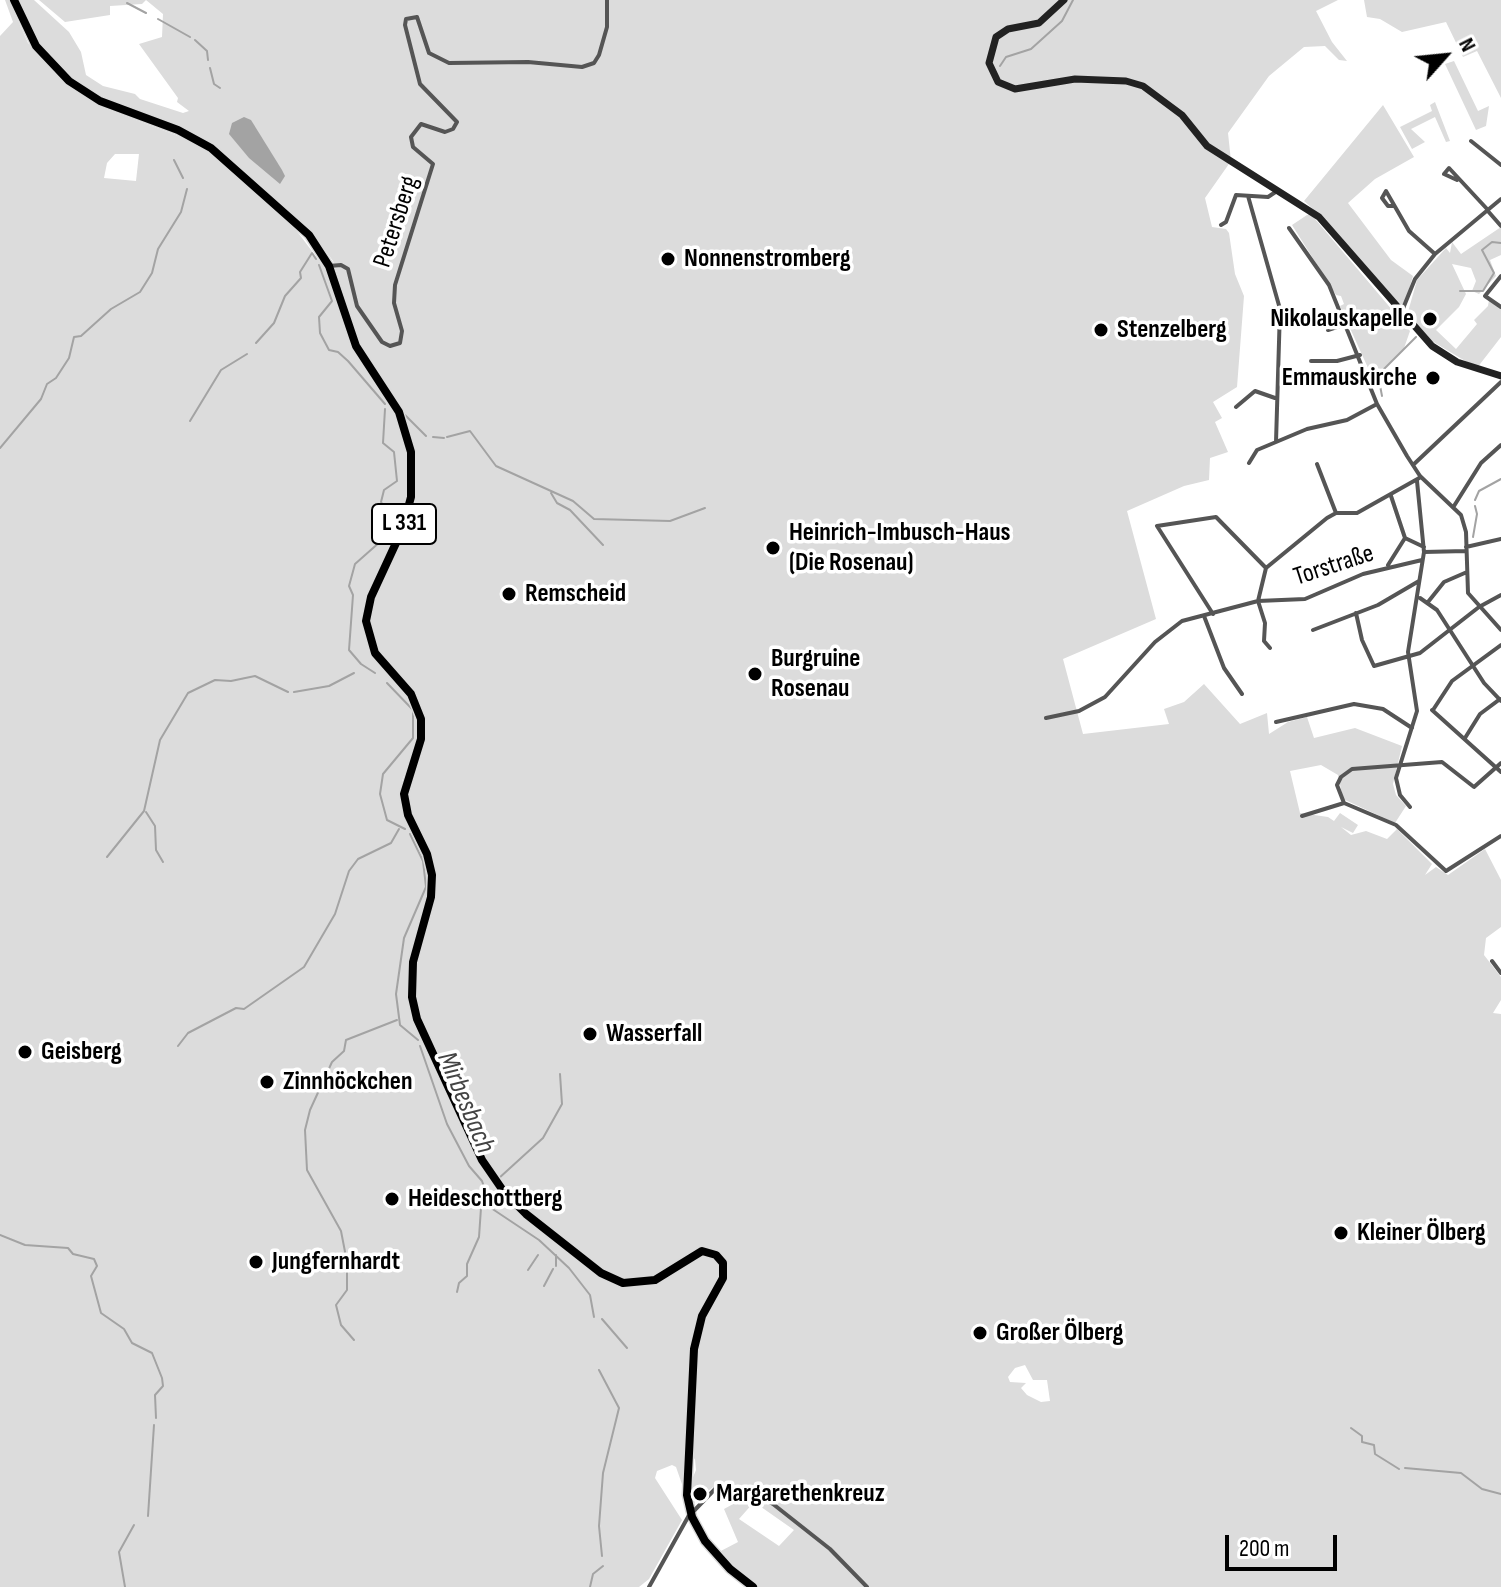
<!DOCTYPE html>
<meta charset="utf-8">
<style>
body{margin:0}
#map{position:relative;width:1501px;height:1587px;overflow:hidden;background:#fff;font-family:"Sofia Sans Condensed",sans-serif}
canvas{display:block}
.north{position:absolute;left:1405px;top:16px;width:80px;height:80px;-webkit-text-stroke:6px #fff;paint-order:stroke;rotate:63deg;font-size:22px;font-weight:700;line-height:32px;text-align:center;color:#000}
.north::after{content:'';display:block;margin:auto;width:28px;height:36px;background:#000;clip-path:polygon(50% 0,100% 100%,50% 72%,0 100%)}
.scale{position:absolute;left:1225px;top:1535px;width:112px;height:36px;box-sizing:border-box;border:4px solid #000;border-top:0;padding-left:10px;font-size:24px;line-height:28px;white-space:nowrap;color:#000;-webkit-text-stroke:6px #fff;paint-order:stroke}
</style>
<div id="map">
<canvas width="1501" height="1587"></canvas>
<div class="north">N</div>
<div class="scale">200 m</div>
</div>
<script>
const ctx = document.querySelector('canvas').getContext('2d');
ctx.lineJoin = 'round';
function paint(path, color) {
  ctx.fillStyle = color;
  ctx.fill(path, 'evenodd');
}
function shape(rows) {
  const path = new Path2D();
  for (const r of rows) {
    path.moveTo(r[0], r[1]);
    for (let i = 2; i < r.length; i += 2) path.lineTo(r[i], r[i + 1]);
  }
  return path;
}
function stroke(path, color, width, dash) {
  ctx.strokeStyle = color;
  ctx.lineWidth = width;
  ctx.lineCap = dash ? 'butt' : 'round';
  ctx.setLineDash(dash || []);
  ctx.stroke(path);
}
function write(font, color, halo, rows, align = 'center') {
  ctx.font = font + ' "Sofia Sans Condensed",sans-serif';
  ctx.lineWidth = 7;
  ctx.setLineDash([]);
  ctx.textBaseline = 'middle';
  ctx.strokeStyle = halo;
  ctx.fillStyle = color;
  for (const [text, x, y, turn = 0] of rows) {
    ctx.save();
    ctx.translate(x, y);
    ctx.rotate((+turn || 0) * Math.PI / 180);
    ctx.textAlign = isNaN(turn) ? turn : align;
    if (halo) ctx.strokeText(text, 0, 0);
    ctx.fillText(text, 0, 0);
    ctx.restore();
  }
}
paint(shape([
 [5,0,9,0,28,43,66,84,104,108,186,139,207,151,293,226,324,267,347,330,393,405,407,445,410,480,404,519,384,562,365,629,372,652,406,693,418,716,417,743,402,781,402,800,430,872,428,898,410,962,415,1022,424,1047,465,1134,498,1189,605,1279,619,1285,646,1286,700,1254,712,1256,721,1264,720,1279,702,1309,683,1468,684,1490,676,1467,672,1465,657,1471,655,1478,682,1520,649,1579,639,1587,0,1587,0,36,13,22],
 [115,154,139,154,136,181,104,178,107,163],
 [17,0,34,0,69,32,81,52,86,75,103,86,135,94,140,99,183,113,189,111,177,102,178,98,139,44,162,37,163,14,146,0,1338,0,1316,11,1332,42,1347,61,1339,60,1325,46,1304,47,1269,76,1228,133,1231,161,1205,198,1212,227,1226,229,1229,233,1235,274,1244,296,1237,387,1213,402,1222,418,1215,422,1228,452,1210,458,1209,480,1184,486,1127,511,1156,619,1063,659,1083,734,1169,724,1164,709,1184,702,1204,684,1240,724,1267,713,1269,734,1288,722,1307,717,1314,738,1355,728,1402,746,1393,784,1396,795,1406,806,1395,823,1343,799,1338,775,1321,765,1290,771,1300,813,1328,817,1334,821,1340,813,1358,825,1353,833,1341,827,1351,835,1366,831,1387,839,1397,829,1432,864,1425,875,1436,867,1448,875,1485,849,1501,880,1501,927,1486,938,1484,955,1501,977,1501,1000,1493,1013,1501,1014,1501,1587,755,1587,717,1553,738,1542,724,1509,735,1503,734,1494,716,1491,713,1487,694,1503,691,1482,696,1470,695,1459,689,1456,694,1364,705,1314,726,1279,725,1259,707,1248,652,1279,631,1282,607,1274,516,1201,488,1167,424,1033,415,992,415,971,436,888,434,867,408,806,408,789,423,716,411,689,376,650,369,622,371,606,411,513,416,484,414,450,404,417,362,352,333,261,318,241,224,155,79,86,38,45],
 [1025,1365,1033,1380,1047,1380,1050,1401,1041,1402,1027,1395,1021,1388,1026,1383,1010,1382,1008,1377,1015,1368],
 [754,1502,794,1530,779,1546,739,1519],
 [39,0,146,0,142,4,110,6,110,15,65,22],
 [1364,0,1501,0,1501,98,1477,51,1463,57,1446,22,1402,32,1380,19,1367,17],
 [1454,61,1478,111,1489,106,1486,126,1476,130,1445,64],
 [1435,102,1450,141,1446,142,1435,117,1411,129,1425,142,1412,149,1400,127,1432,111,1430,105],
 [1383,105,1414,157,1375,179,1348,203,1391,260,1413,276,1404,306,1399,305,1323,218,1304,201],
 [1310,213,1410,331,1403,351,1373,379,1340,306,1344,304,1341,296,1336,295,1292,225],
 [1501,227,1501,255,1490,260,1496,276,1479,294,1472,291,1476,281,1471,268,1452,264,1466,294,1459,307,1436,330,1456,349,1477,324,1474,320,1488,306,1489,300,1501,309,1501,337,1477,368,1430,340,1408,312,1417,280,1446,248,1450,253,1452,242,1461,254]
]), '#dcdcdc');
paint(shape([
 [244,117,251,120,282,170,285,176,280,184,249,158,229,134,232,123]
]), '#a3a3a3');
stroke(shape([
 [127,3,146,13],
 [158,19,190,37],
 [195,40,207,51,208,60],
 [1000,66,1006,57,1031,49,1062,21,1073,0],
 [210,68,214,84,220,88],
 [174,160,183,178],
 [319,265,332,301,319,317,320,333,329,350,338,352,348,361,385,404],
 [1460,291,1483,291,1494,273,1482,250,1492,242,1501,243],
 [256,343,274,323,285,296,301,278,300,272,312,253,316,259],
 [1382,396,1378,375,1416,337],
 [405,415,426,436],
 [190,421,221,370,247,354],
 [433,437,444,438],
 [447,437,470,431,496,466,573,501,594,519,670,521,705,508],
 [0,448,41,399,47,384,56,378,69,358,74,337,81,336,111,309,140,292,152,273,158,249,181,212,187,189],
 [551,493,557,503,570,510,603,545],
 [1475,500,1479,491,1501,479],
 [1473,537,1477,514,1475,506],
 [375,673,361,664,349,650,353,595,349,586,355,564,390,533,389,515,381,502,384,490,397,481,394,452,383,443,385,409],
 [387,683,413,710,413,738,383,774,380,794,387,820,405,829],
 [294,692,329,686,354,673],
 [146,812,155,826,156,850,163,862],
 [410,834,423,861,426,887,404,938,396,994,400,1025,418,1040],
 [107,857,144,811,160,740,188,693,215,680,231,681,255,676,288,692],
 [178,1046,188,1033,236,1008,244,1009,304,967,335,914,349,871,358,859,391,843,399,829],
 [420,1046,447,1124,469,1166,482,1181,491,1208,539,1240,569,1268,590,1295,594,1317],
 [498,1179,543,1138,562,1104,560,1074],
 [0,1235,25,1245,68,1248,73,1254,94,1259,97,1266,91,1276,101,1313,124,1329,132,1343,152,1353,162,1378,163,1386,155,1395,156,1418],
 [556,1266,556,1255],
 [528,1270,538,1255],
 [544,1286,553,1269],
 [457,1292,459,1283,467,1276,467,1264,479,1237,481,1208,489,1200],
 [602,1319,627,1348],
 [354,1340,341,1325,336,1305,347,1290,347,1262,341,1231,307,1170,305,1130,310,1110,332,1062,344,1051,346,1040,397,1020],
 [599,1370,619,1408,603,1473,599,1526,602,1556],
 [1351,1428,1362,1436,1362,1442,1374,1445,1375,1454,1399,1469],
 [1405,1468,1461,1473,1482,1489,1501,1494],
 [148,1516,154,1425],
 [125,1587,119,1552,134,1525],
 [590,1587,593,1574,603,1566]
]), '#a3a3a3', 2);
const primary = shape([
 [14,0,36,46,69,81,100,101,178,130,211,148,309,235,329,266,356,346,399,412,411,452,411,497,402,530,371,597,366,621,375,653,411,694,421,719,421,739,404,794,408,815,427,854,432,875,431,897,413,962,412,997,417,1019,482,1160,504,1192,526,1214,601,1273,623,1283,655,1280,702,1251,716,1255,723,1263,723,1278,702,1316,694,1349,687,1495,692,1517,705,1541,730,1569,753,1587]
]);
stroke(primary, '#dbdbdb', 11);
stroke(shape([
 [1471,141,1501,165],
 [1457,180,1444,174,1449,168,1488,210],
 [1248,196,1280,309,1276,442],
 [1394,206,1388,206,1382,198,1386,191,1409,231,1435,254],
 [1487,210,1501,226],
 [1221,225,1226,222,1236,195,1268,197,1277,191],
 [1289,228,1329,285,1377,404,1407,456,1420,476,1461,515,1466,532,1468,593,1501,630],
 [329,266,341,265,348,269,357,306,382,342,390,346,400,343,402,331,394,303,395,285,433,164,413,147,411,137,421,124,445,132,453,129,457,122,420,84,405,25,406,19,417,17,429,53,449,63,528,62,582,67,594,63,599,55,607,27,607,0],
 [1501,276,1485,296,1501,307],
 [1402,311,1415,279,1435,254,1501,199],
 [1328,330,1346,324],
 [1311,361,1337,361,1360,355],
 [1236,407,1255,391,1275,398],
 [1249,463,1257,450,1307,429,1347,420,1377,404],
 [1317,464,1336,513],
 [1413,465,1501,382],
 [1391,496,1405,538],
 [1454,506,1481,463,1501,445],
 [1466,547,1501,539],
 [1424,552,1466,551],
 [1388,565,1405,538,1424,547],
 [1420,598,1437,610,1484,683,1501,701],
 [1428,602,1444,582,1467,572],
 [1356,613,1362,640,1374,666,1420,653,1479,607,1501,595],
 [1213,614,1157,526,1216,517,1266,568],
 [1204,616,1224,668,1242,694],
 [1313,630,1378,605,1419,581],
 [1270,648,1264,641,1265,623,1258,601,1305,599,1363,574,1422,560],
 [1432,710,1501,772],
 [1433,710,1452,681,1501,645],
 [1046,718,1079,711,1105,697,1155,642,1182,621,1258,601,1266,568,1327,518,1336,513,1357,513,1421,477],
 [1276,722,1354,704,1383,709,1412,728],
 [1465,738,1480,714,1500,699],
 [1344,803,1337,785,1341,777,1352,769,1442,762,1474,787,1501,763],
 [1410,807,1400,795,1396,778,1417,711,1408,652,1424,552,1417,481],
 [1302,816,1344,803,1396,825,1446,871,1501,836],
 [1492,961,1501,973],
 [649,1587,688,1517,717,1487,756,1495,773,1504,830,1549,867,1587]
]), '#555', 4);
stroke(shape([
 [1064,0,1039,23,1008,29,996,37,989,63,998,82,1015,89,1075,79,1126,81,1143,86,1182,115,1207,146,1319,217,1432,346,1457,362,1501,376]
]), '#222', 7);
stroke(primary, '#000', 8);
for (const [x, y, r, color] of [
 [668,259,8,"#000"],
 [1430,319,8,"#000"],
 [1101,330,8,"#000"],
 [1433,378,8,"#000"],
 [773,548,8,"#000"],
 [509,594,8,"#000"],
 [755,674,8,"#000"],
 [590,1034,8,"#000"],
 [25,1052,8,"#000"],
 [267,1082,8,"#000"],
 [392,1199,8,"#000"],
 [1341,1233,8,"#000"],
 [256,1262,8,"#000"],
 [980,1333,8,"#000"],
 [700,1494,8,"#000"]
]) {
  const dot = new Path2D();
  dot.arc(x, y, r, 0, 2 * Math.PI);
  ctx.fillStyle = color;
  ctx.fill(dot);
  stroke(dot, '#fff', 3);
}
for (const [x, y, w] of [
 [404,524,64]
]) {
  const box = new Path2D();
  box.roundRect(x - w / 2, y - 20, w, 40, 6);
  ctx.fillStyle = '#fff';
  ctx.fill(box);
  stroke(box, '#000', 2);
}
write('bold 24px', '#000', null, [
 ["L 331",404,524]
]);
write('26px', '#000', '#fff', [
 ["Petersberg",397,222,-72],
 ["Torstraße",1334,566,-18]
]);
write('bold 26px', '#000', '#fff', [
 ["Nonnenstromberg",684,259],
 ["Nikolauskapelle",1414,319,"right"],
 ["Stenzelberg",1117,330],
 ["Emmauskirche",1417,378,"right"],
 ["Heinrich-Imbusch-Haus",789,533],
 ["(Die Rosenau)",789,563],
 ["Remscheid",525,594],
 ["Burgruine",771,659],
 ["Rosenau",771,689],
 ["Wasserfall",606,1034],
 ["Geisberg",41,1052],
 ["Zinnhöckchen",283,1082],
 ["Heideschottberg",408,1199],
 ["Kleiner Ölberg",1357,1233],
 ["Jungfernhardt",272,1262],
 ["Großer Ölberg",996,1333],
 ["Margarethenkreuz",716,1494]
], 'left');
write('italic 28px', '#444', '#fff', [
 ["Mirbesbach",465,1103,67]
]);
</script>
